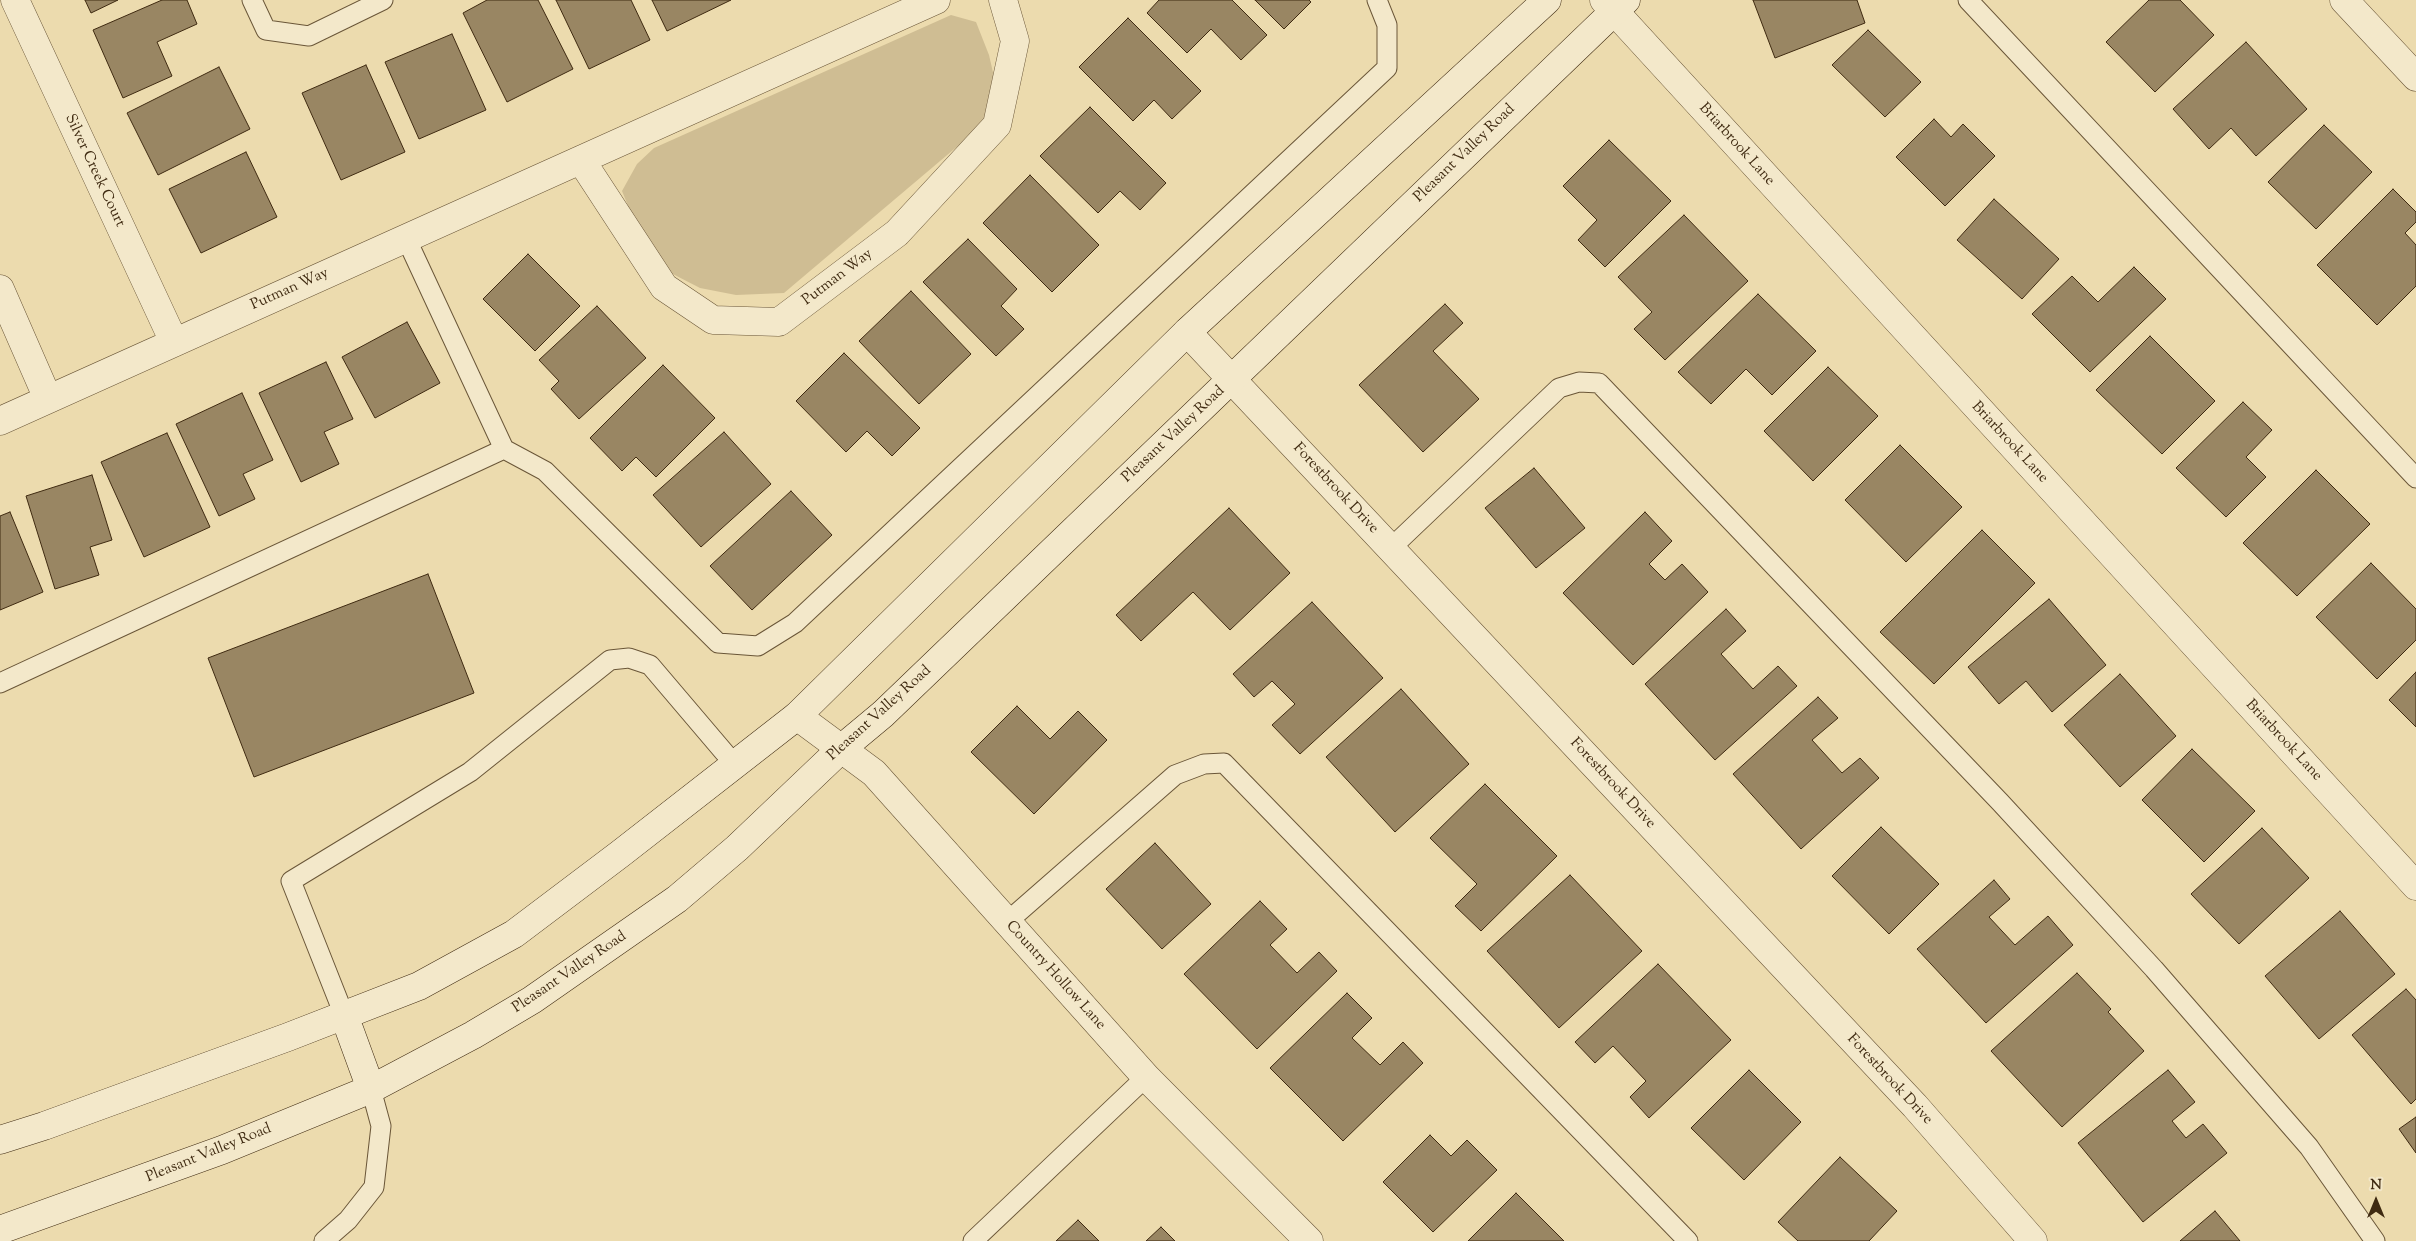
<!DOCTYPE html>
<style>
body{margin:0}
#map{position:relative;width:2416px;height:1241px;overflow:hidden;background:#ecdbae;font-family:"Sorts Mill Goudy",serif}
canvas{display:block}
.north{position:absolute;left:2351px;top:1176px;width:50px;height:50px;-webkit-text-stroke:4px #f3e8ca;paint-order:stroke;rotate:0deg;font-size:14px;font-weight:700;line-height:20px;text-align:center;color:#3f2a11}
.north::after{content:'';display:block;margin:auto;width:18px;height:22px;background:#3f2a11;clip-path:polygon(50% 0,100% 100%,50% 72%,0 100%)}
</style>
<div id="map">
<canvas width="2416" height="1241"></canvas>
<div class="north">N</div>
</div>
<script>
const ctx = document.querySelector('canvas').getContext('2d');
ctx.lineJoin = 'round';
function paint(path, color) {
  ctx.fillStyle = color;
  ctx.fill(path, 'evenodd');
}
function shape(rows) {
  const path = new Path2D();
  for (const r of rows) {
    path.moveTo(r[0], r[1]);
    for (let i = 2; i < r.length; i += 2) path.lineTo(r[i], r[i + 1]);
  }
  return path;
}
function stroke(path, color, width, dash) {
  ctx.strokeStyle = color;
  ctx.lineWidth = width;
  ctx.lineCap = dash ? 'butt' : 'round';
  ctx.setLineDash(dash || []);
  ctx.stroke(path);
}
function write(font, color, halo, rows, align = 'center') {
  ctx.font = font + ' "Sorts Mill Goudy",serif';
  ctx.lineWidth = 4;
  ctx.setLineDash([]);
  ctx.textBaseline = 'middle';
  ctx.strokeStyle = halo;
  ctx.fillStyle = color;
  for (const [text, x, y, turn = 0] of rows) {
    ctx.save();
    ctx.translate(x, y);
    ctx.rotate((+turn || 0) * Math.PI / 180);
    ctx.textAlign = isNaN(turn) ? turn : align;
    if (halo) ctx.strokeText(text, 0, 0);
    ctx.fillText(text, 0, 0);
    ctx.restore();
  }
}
paint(shape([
 [951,15,976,22,989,55,995,81,985,123,784,293,736,295,700,288,665,270,631,213,622,191,637,164,654,148]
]), '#cfbd93');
const building = shape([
 [85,0,118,0,91,13,85,0],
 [162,0,187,0,197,24,157,42,172,76,123,98,93,30,162,0],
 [487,0,538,0,573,69,507,102,463,13,487,0],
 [556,0,631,0,650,40,589,69,556,0],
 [652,0,731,0,667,31,652,0],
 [1159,0,1232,0,1267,35,1241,60,1211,29,1187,53,1147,13,1159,0],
 [1255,0,1309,0,1311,2,1284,29,1255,0],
 [1753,0,1857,0,1865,23,1775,58,1753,0],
 [2149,0,2180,0,2214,35,2155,92,2106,42,2149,0],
 [1128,18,1201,91,1172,119,1154,100,1133,121,1079,67,1128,18],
 [1868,30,1921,82,1885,117,1832,65,1868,30],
 [452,34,486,110,419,139,385,62,452,34],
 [2246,42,2307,109,2256,156,2231,128,2209,149,2173,109,2246,42],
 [366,65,405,152,341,180,302,93,366,65],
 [219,67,250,129,158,175,127,113,219,67],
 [1090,107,1166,183,1140,210,1120,191,1098,213,1040,156,1090,107],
 [1934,119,1951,137,1963,124,1995,156,1945,206,1896,157,1934,119],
 [2324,125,2372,172,2316,229,2268,182,2324,125],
 [1609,140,1671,201,1605,267,1578,240,1597,220,1563,186,1609,140],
 [246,152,277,217,201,253,169,189,246,152],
 [1030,175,1099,245,1052,292,983,223,1030,175],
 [2393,189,2416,212,2416,222,2405,233,2416,245,2416,286,2377,325,2317,265,2393,189],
 [1994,199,2059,259,2022,299,1957,240,1994,199],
 [1684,215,1748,281,1665,360,1634,329,1652,312,1618,277,1684,215],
 [968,239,1017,289,1001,306,1024,329,996,356,923,282,968,239],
 [528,254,580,306,535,351,483,299,528,254],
 [2134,267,2166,299,2090,372,2032,314,2072,276,2098,302,2134,267],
 [911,291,971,354,919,404,859,341,911,291],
 [1758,294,1816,351,1772,395,1746,369,1711,404,1678,372,1758,294],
 [1445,304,1463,323,1433,351,1479,399,1423,452,1359,385,1445,304],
 [597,306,646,358,579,419,551,389,559,381,539,360,597,306],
 [407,322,440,383,375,418,342,357,407,322],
 [2150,336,2215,401,2162,454,2096,390,2150,336],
 [844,353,920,428,892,456,867,431,846,452,796,401,844,353],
 [326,362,353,419,324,432,339,464,301,482,259,393,326,362],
 [663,365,715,418,656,477,636,457,622,471,590,438,663,365],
 [1828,367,1878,416,1813,481,1764,431,1828,367],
 [242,393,273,460,243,474,255,499,219,516,176,424,242,393],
 [2243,402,2272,430,2246,457,2266,477,2226,517,2176,468,2243,402],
 [724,432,771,484,701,547,653,495,724,432],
 [167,433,210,527,144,557,101,462,167,433],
 [1900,445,1962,507,1906,562,1845,500,1900,445],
 [1534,468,1585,528,1536,568,1485,508,1534,468],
 [2316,470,2370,524,2297,596,2243,543,2316,470],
 [92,475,112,540,90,547,99,575,55,589,26,496,92,475],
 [791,491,832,535,752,610,710,566,791,491],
 [1229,508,1290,573,1230,630,1193,592,1141,641,1116,615,1229,508],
 [10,512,43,592,0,610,0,516,10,512],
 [1645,512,1672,541,1649,564,1665,580,1682,564,1708,592,1633,665,1563,593,1645,512],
 [1982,530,2035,583,1934,684,1880,632,1982,530],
 [2371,563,2416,609,2416,640,2377,679,2316,617,2371,563],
 [428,574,474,693,254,777,208,658,428,574],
 [2049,599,2106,665,2052,712,2026,681,1999,704,1968,667,2049,599],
 [1312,602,1383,678,1300,754,1272,725,1295,704,1272,681,1254,697,1233,674,1312,602],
 [1726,609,1746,631,1721,654,1753,689,1778,666,1797,686,1715,760,1645,684,1726,609],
 [2416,672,2416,727,2389,700,2416,672],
 [2120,674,2176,736,2120,787,2064,725,2120,674],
 [1401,689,1469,764,1395,832,1326,757,1401,689],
 [1818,697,1838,718,1812,740,1842,773,1860,758,1879,778,1801,849,1733,774,1818,697],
 [1017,706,1050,739,1078,711,1107,740,1034,814,971,752,1017,706],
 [2192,749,2255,811,2204,862,2142,800,2192,749],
 [1485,784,1557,856,1481,931,1455,906,1477,884,1430,838,1485,784],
 [1881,827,1939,884,1889,934,1832,876,1881,827],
 [2262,828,2309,878,2239,944,2191,894,2262,828],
 [1155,843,1211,904,1162,949,1106,889,1155,843],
 [1570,875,1642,951,1559,1028,1487,951,1570,875],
 [1994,880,2010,899,1989,917,2015,945,2048,916,2073,945,1986,1023,1917,949,1994,880],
 [1260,901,1287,929,1270,945,1297,973,1319,952,1337,971,1257,1049,1184,974,1260,901],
 [2340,911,2395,974,2319,1039,2265,976,2340,911],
 [1658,964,1731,1040,1649,1118,1630,1097,1646,1081,1613,1046,1595,1063,1575,1042,1658,964],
 [2077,973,2111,1009,2108,1012,2144,1051,2062,1127,1991,1051,2077,973],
 [2406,989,2416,1000,2416,1099,2411,1104,2352,1035,2406,989],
 [1347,993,1372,1018,1352,1038,1380,1065,1403,1042,1423,1063,1343,1141,1270,1068,1347,993],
 [1749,1070,1801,1122,1744,1180,1691,1128,1749,1070],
 [2168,1070,2195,1102,2172,1121,2186,1138,2203,1124,2227,1153,2143,1222,2078,1143,2168,1070],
 [2416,1117,2416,1153,2399,1129,2416,1117],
 [1430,1135,1451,1156,1467,1140,1497,1170,1433,1232,1383,1182,1430,1135],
 [1840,1157,1897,1211,1869,1241,1798,1241,1778,1222,1840,1157],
 [1516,1193,1564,1241,1468,1241,1516,1193],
 [2215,1211,2240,1241,2180,1241,2215,1211],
 [1078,1220,1099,1241,1056,1241,1078,1220],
 [1161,1227,1175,1241,1146,1241,1161,1227]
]);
paint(building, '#998663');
stroke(building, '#3f2a11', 1);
const service = shape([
 [252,0,266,30,309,36,383,0],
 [1968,0,2416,478],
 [406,238,504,449],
 [1391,548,1559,388,1579,382,1599,383,2000,802,2154,969,2309,1147,2375,1241],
 [0,683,504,449,545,471,718,643,758,646,795,623,1387,68,1387,25,1377,0],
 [1007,922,1175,775,1204,764,1224,763,1688,1241],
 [344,1015,291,881,470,772,610,660,629,658,650,665,735,765],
 [324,1241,348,1220,374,1187,381,1126,371,1089],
 [973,1241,1146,1077]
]);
const minor = shape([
 [15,0,174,342],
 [1604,0,2416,886],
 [2344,0,2416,77],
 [581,160,664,287,713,320,779,322,897,233,997,125,1015,41,1003,0],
 [0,289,48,399],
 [1187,332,1915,1106,2033,1241],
 [0,421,936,0],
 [797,716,874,773,1146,1077,1309,1241]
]);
const secondary = shape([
 [344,1015,371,1089],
 [0,1140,44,1126,288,1037,419,986,514,934,620,854,797,716,1187,332,1547,0],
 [0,1230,222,1150,371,1089,473,1035,532,1000,677,899,737,848,841,749,883,714,1626,0]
]);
stroke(service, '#6a5638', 21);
stroke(minor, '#6a5638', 29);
stroke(secondary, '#3f2a11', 29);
stroke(service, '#f3e8ca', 19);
stroke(minor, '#f3e8ca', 28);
stroke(secondary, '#f3e8ca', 28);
write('15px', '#3f2a11', '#f3e8ca', [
 ["Briarbrook Lane",1736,145,48],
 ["Pleasant Valley Road",1465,154,-44],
 ["Silver Creek Court",94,171,65],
 ["Putman Way",838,278,-37],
 ["Putman Way",290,290,-24],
 ["Pleasant Valley Road",1174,435,-43],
 ["Briarbrook Lane",2009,443,47],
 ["Forestbrook Drive",1335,489,47],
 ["Pleasant Valley Road",880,714,-42],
 ["Briarbrook Lane",2283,741,47],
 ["Forestbrook Drive",1612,784,47],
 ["Pleasant Valley Road",570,973,-34],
 ["Country Hollow Lane",1055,976,48],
 ["Forestbrook Drive",1889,1080,47],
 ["Pleasant Valley Road",209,1154,-22]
]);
</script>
